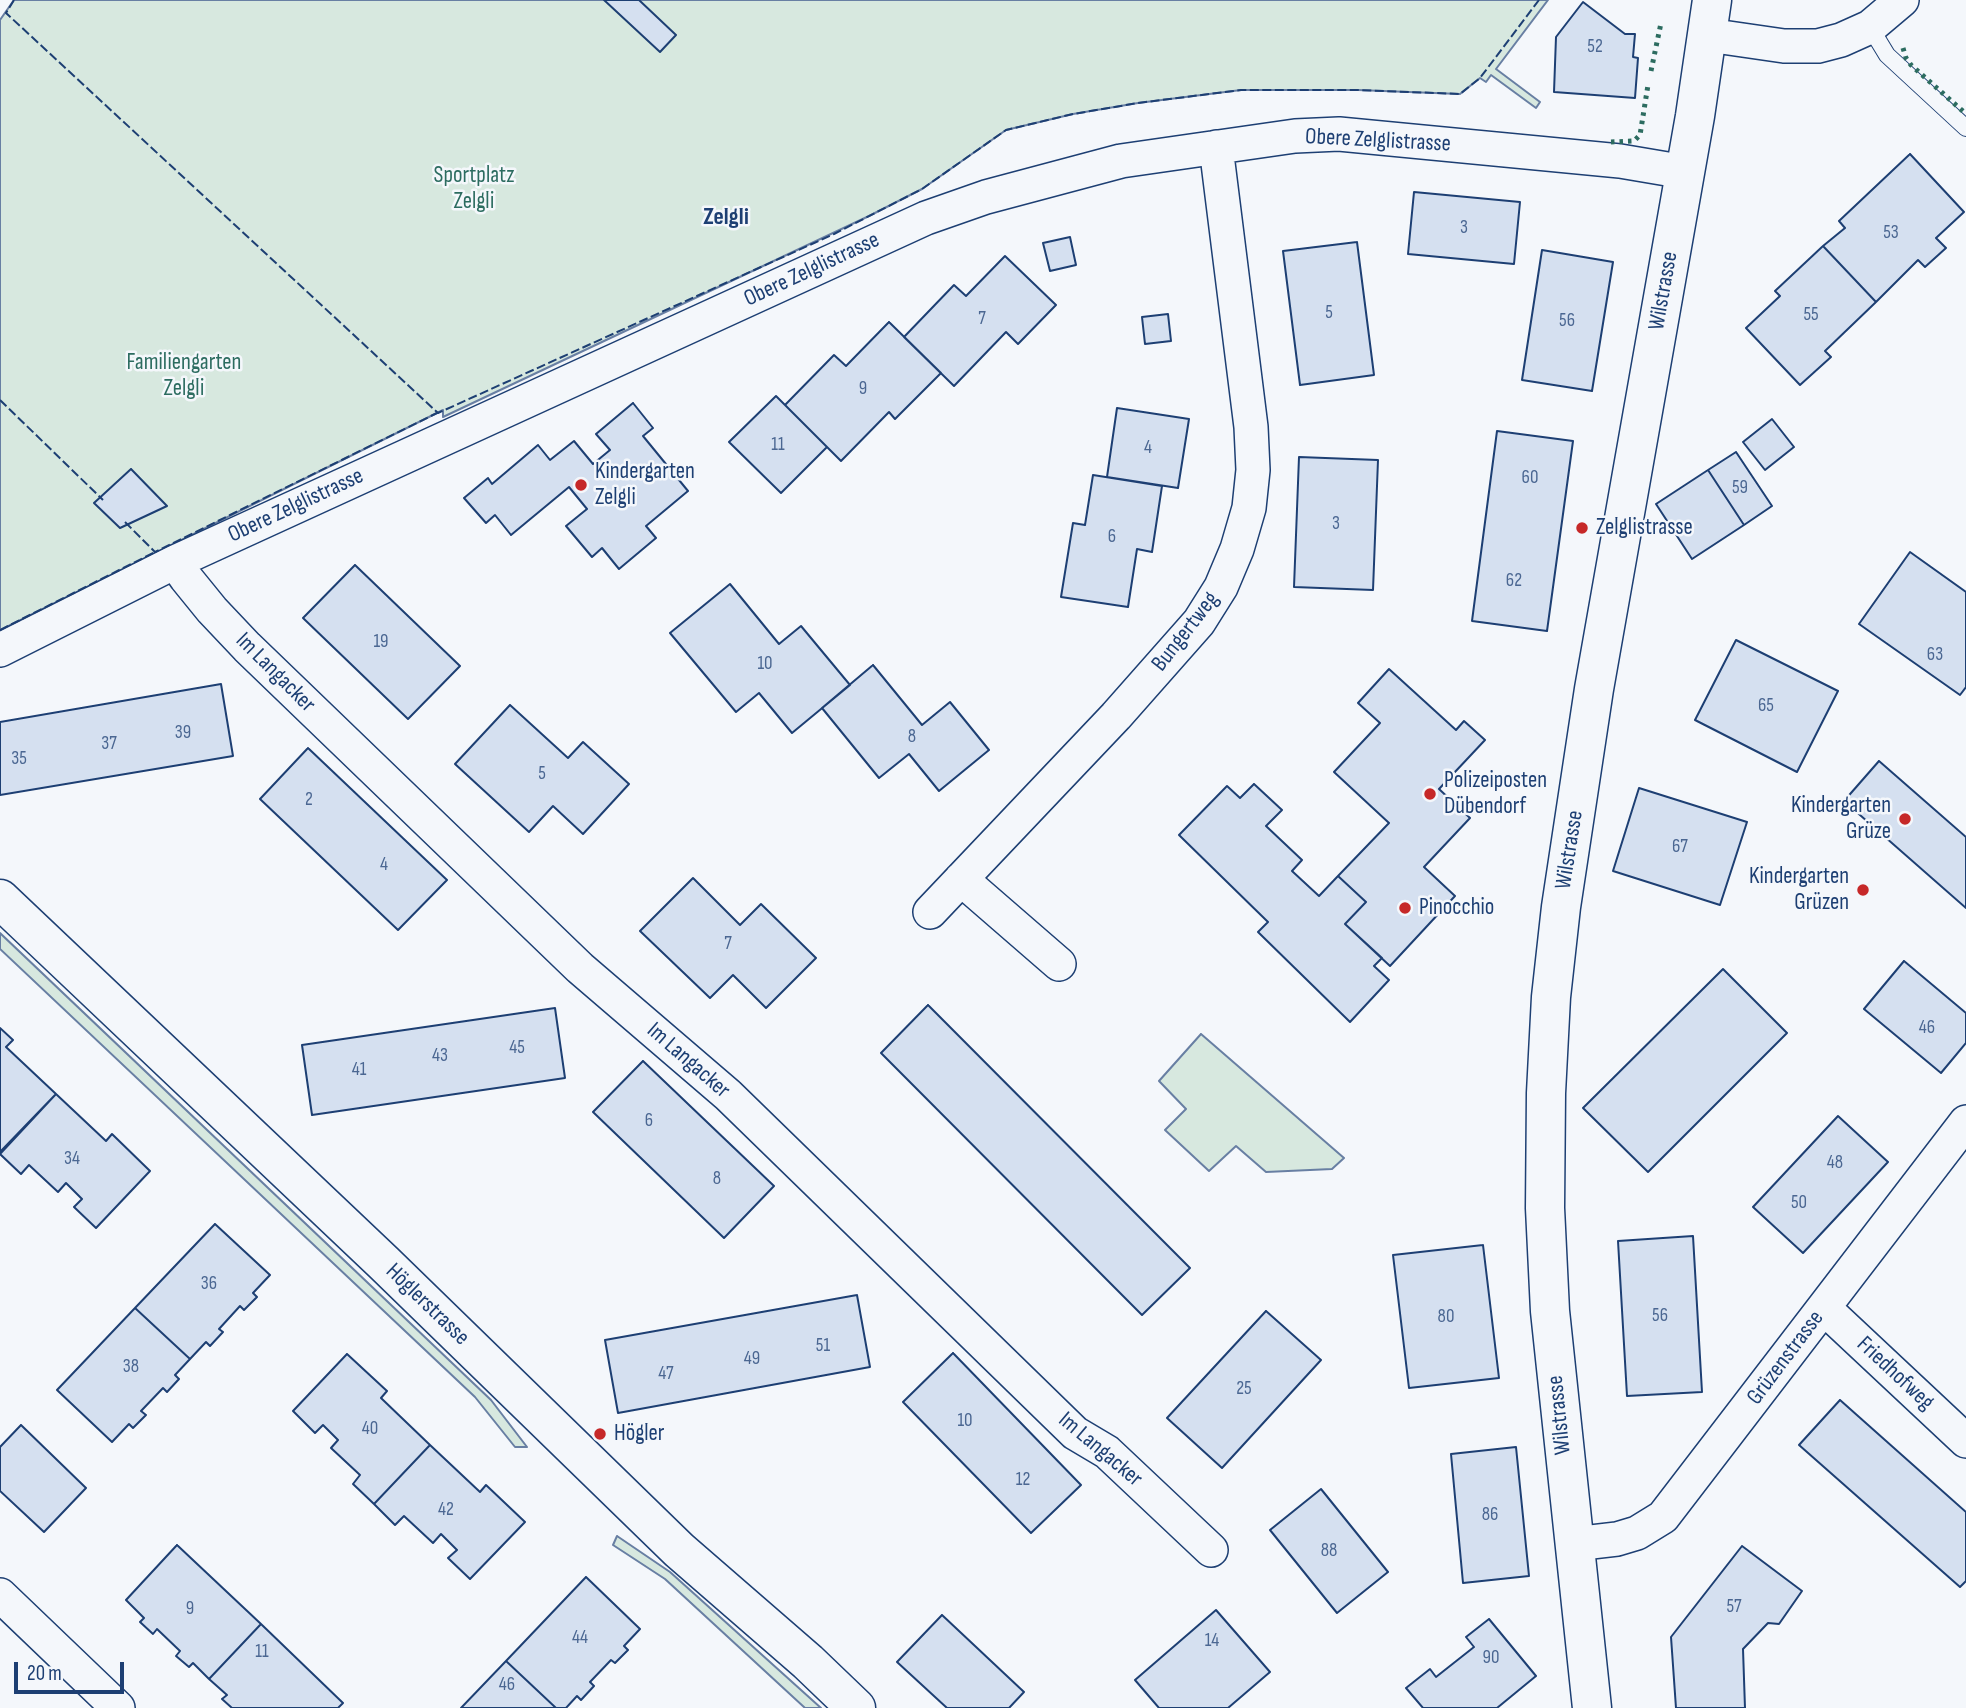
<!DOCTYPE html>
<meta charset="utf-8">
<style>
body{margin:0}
#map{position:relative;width:1966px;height:1708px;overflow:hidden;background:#f4f7fb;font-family:"Sofia Sans Condensed",sans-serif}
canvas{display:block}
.scale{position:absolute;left:14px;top:1662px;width:110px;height:32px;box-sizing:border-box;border:4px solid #1d3f73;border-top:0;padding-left:9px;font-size:21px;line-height:24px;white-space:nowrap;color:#1d3f73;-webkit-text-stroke:5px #f4f7fb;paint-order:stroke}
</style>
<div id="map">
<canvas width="1966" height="1708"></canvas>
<div class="scale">20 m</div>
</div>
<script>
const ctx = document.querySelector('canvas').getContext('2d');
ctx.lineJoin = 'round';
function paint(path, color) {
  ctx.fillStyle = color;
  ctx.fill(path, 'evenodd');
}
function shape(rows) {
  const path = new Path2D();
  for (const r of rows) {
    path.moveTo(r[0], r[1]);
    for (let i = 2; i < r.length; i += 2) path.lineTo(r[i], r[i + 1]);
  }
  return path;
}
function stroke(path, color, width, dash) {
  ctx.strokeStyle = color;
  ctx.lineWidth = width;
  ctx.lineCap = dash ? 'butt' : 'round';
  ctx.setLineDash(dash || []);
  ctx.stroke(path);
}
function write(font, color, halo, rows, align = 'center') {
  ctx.font = font + ' "Sofia Sans Condensed",sans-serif';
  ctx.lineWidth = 5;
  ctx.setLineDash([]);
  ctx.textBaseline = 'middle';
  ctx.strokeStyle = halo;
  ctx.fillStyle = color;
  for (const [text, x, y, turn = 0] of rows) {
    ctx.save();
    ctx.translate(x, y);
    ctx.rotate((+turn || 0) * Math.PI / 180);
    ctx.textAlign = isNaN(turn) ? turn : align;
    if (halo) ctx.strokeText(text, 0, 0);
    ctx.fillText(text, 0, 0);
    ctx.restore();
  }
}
const green = shape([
 [14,0,1548,0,1496,69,1540,102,1536,108,1491,75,1486,82,1480,78,1460,94,1358,90,1241,90,1138,103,1073,114,1006,130,922,189,869,216,443,417,443,410,0,630,0,20,14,0],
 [0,933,491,1400,527,1447,515,1447,475,1397,0,949,0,933],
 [1201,1034,1344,1158,1332,1169,1266,1172,1236,1146,1209,1171,1165,1130,1186,1109,1159,1081,1201,1034],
 [617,1536,670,1572,821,1708,805,1708,665,1579,613,1545,617,1536]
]);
paint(green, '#d7e8df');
stroke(green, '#687fa3', 2);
const building = shape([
 [604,0,639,0,676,35,660,52,604,0],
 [1583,2,1625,34,1635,34,1633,57,1638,58,1635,98,1554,92,1556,37,1583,2],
 [1910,154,1964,212,1936,238,1946,248,1925,267,1918,260,1876,302,1823,246,1845,228,1839,221,1910,154],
 [1414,192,1520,202,1514,264,1408,254,1414,192],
 [1070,237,1076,265,1050,271,1043,243,1070,237],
 [1357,242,1374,375,1300,385,1283,251,1357,242],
 [1823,246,1876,302,1825,351,1831,357,1800,385,1746,328,1780,296,1775,291,1823,246],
 [1542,250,1613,262,1592,391,1522,380,1542,250],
 [1005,256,1056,305,1018,344,1006,332,954,386,904,337,954,285,966,296,1005,256],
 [1168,314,1171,341,1145,344,1142,317,1168,314],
 [889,322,941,373,895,419,889,412,841,461,785,405,834,355,846,366,889,322],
 [776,396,827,447,781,493,729,442,776,396],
 [633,403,653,428,643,436,688,491,646,526,656,538,619,569,602,548,592,557,566,526,587,509,569,487,511,535,495,515,486,523,464,498,488,478,492,484,538,445,550,460,574,441,593,464,610,450,596,434,633,403],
 [1117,408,1189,419,1178,488,1107,477,1117,408],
 [1772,419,1794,447,1765,470,1743,442,1772,419],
 [1497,431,1573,441,1547,631,1472,621,1497,431],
 [1736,452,1772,506,1744,525,1708,470,1736,452],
 [1299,457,1378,460,1373,590,1294,587,1299,457],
 [131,469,167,506,120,528,94,503,131,469],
 [1708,470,1744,525,1692,559,1656,504,1708,470],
 [1093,475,1162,486,1152,552,1137,549,1128,607,1061,597,1073,523,1085,525,1093,475],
 [1910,552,1966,592,1966,687,1960,695,1859,624,1910,552],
 [355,565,460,666,408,719,303,618,355,565],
 [730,584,779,644,801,626,850,685,792,733,759,693,736,712,670,633,730,584],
 [1736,640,1838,691,1797,772,1695,720,1736,640],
 [873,665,922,725,950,702,989,750,939,791,909,754,879,778,822,708,873,665],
 [1389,669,1456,730,1464,721,1485,740,1439,789,1470,818,1424,867,1455,896,1390,966,1345,924,1366,902,1338,876,1389,823,1334,772,1380,723,1358,703,1389,669],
 [221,684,233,756,0,795,0,722,221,684],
 [510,705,568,758,583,742,629,784,583,834,553,806,529,832,455,764,510,705],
 [308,748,447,880,398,930,260,799,308,748],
 [1879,761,1966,837,1966,908,1844,801,1879,761],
 [1254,784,1282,810,1266,826,1302,860,1292,871,1319,896,1338,876,1366,902,1345,924,1382,958,1374,966,1389,980,1350,1022,1258,932,1268,922,1179,835,1227,786,1240,798,1254,784],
 [1639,788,1747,822,1720,905,1613,871,1639,788],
 [693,878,740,925,761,904,816,958,766,1008,733,975,710,998,640,931,693,878],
 [1904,961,1966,1013,1966,1043,1941,1073,1864,1009,1904,961],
 [1723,969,1787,1033,1648,1172,1583,1108,1723,969],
 [928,1005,1190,1268,1142,1315,881,1053,928,1005],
 [555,1008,565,1078,312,1115,302,1045,555,1008],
 [0,1028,13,1040,6,1047,56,1094,0,1152,0,1028],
 [643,1061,774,1186,724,1238,593,1112,643,1061],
 [56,1094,106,1141,112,1134,150,1171,96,1228,74,1207,82,1199,66,1183,58,1192,29,1165,21,1174,0,1154,56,1094],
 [1838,1116,1888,1162,1803,1253,1753,1207,1838,1116],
 [215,1224,270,1275,253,1293,257,1297,244,1310,240,1306,219,1329,223,1332,210,1346,206,1342,190,1359,135,1308,215,1224],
 [1693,1236,1702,1392,1627,1396,1618,1241,1693,1236],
 [1483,1245,1499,1378,1409,1388,1393,1255,1483,1245],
 [857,1295,870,1367,618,1413,605,1340,857,1295],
 [135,1308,190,1359,175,1375,179,1379,167,1392,163,1388,141,1411,146,1415,133,1428,129,1424,112,1442,57,1390,135,1308],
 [1266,1311,1321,1360,1222,1468,1167,1418,1266,1311],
 [953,1353,1081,1485,1031,1533,903,1402,953,1353],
 [347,1354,387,1391,381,1398,430,1445,374,1504,353,1484,360,1475,331,1448,338,1440,323,1425,315,1433,293,1411,347,1354],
 [1840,1400,1966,1512,1966,1581,1960,1587,1799,1445,1840,1400],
 [21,1425,86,1488,44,1532,0,1491,0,1447,21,1425],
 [430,1445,480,1492,486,1485,525,1522,470,1579,448,1558,457,1550,441,1534,433,1543,404,1516,395,1525,374,1504,430,1445],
 [1516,1447,1529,1576,1463,1583,1451,1454,1516,1447],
 [1321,1489,1388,1572,1337,1613,1270,1530,1321,1489],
 [177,1545,261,1624,209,1679,193,1663,189,1667,176,1656,180,1651,157,1629,153,1634,140,1622,144,1618,126,1600,177,1545],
 [1742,1546,1802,1591,1779,1624,1768,1623,1743,1649,1745,1708,1676,1708,1671,1637,1742,1546],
 [586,1577,640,1629,624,1646,628,1650,615,1663,611,1660,590,1682,594,1686,581,1700,577,1696,566,1708,556,1708,506,1661,586,1577],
 [1216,1610,1270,1672,1228,1708,1159,1708,1135,1680,1216,1610],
 [942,1615,1024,1692,1009,1708,947,1708,897,1662,942,1615],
 [1489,1619,1536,1676,1497,1708,1423,1708,1406,1688,1430,1669,1436,1677,1474,1647,1466,1637,1489,1619],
 [261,1624,343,1703,338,1708,232,1708,222,1699,227,1695,209,1679,261,1624],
 [506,1661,556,1708,461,1708,506,1661]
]);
paint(building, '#d5e0f0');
stroke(building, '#1d3f73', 2);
const service = shape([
 [1870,27,1887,55,1966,128]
]);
const minor = shape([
 [1708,35,1784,46,1818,46,1841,40,1870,27,1902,0],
 [175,562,186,578,212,610,247,647,580,968,728,1095,1075,1433,1107,1452,1211,1550],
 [0,650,175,562,926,218,986,197,1121,161,1295,136,1339,134,1620,161,1685,172],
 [961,879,1059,964],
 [930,912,1116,716,1199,622,1221,587,1237,549,1249,508,1253,470,1251,427,1216,147],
 [1824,1308,1966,1441],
 [1574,1544,1617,1539,1637,1533,1663,1517,1966,1122],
 [0,1595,118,1708]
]);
const tertiary = shape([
 [1592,1708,1550,1311,1545,1208,1546,1093,1551,997,1561,907,1594,689,1695,116,1712,0]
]);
const secondary = shape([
 [0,899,384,1263,679,1550,808,1662,856,1708]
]);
stroke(service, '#1d3f73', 18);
stroke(minor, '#1d3f73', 36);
stroke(tertiary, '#1d3f73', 41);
stroke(secondary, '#1d3f73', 41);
stroke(service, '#f4f7fb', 16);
stroke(minor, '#f4f7fb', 33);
stroke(tertiary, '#f4f7fb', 38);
stroke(secondary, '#f4f7fb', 38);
stroke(shape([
 [1903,48,1906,58,1911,65,1966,114],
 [1651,71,1661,23],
 [1611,142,1634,141,1640,135,1648,85]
]), '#2c6c60', 5, [3.5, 5]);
stroke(shape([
 [14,0,6,13,438,413,834,234,922,189,1006,130,1073,114,1138,103,1241,90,1358,90,1460,94,1480,78,1539,0],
 [0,400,103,500],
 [125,522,155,552,437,413],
 [0,630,155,552]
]), '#1d3f73', 2, [9, 3.5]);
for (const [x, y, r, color] of [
 [581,485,7,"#c62828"],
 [1582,528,7,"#c62828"],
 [1430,794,7,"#c62828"],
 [1905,819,7,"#c62828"],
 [1863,890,7,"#c62828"],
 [1405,908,7,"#c62828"],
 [600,1434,7,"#c62828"]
]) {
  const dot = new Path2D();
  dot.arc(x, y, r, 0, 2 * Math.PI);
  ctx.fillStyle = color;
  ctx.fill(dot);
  stroke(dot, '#f4f7fb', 2.5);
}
write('19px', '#4b6792', null, [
 ["52",1595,47],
 ["3",1464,228],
 ["53",1891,233],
 ["5",1329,313],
 ["55",1811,315],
 ["7",982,319],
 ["56",1567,321],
 ["9",863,389],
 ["11",778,445],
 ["4",1148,448],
 ["60",1530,478],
 ["59",1740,488],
 ["3",1336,524],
 ["6",1112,537],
 ["62",1514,581],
 ["19",381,642],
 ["63",1935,655],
 ["10",765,664],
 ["65",1766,706],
 ["39",183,733],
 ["8",912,737],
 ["37",109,744],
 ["35",19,759],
 ["5",542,774],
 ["2",309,800],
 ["67",1680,847],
 ["4",384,865],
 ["7",728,944],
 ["46",1927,1028],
 ["45",517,1048],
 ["43",440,1056],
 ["41",359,1070],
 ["6",649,1121],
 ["34",72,1159],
 ["48",1835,1163],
 ["8",717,1179],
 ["50",1799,1203],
 ["36",209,1284],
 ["56",1660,1316],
 ["80",1446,1317],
 ["51",823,1346],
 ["49",752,1359],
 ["38",131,1367],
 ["47",666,1374],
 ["25",1244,1389],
 ["10",965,1421],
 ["40",370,1429],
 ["12",1023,1480],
 ["42",446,1510],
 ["86",1490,1515],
 ["88",1329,1551],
 ["57",1734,1607],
 ["9",190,1609],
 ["44",580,1638],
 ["14",1212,1641],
 ["11",262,1652],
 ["90",1491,1658],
 ["46",507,1685]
]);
write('23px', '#1d3f73', '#f4f7fb', [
 ["Obere Zelglistrasse",1378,141,3],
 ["Obere Zelglistrasse",812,270,-25],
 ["Wilstrasse",1664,291,-80],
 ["Obere Zelglistrasse",296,506,-25],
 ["Bungertweg",1186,632,-52],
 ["Im Langacker",275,673,45],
 ["Wilstrasse",1570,850,-81],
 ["Im Langacker",688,1061,41],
 ["Höglerstrasse",427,1305,44],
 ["Grüzenstrasse",1786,1358,-53],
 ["Friedhofweg",1895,1374,43],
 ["Wilstrasse",1560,1415,-96],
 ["Im Langacker",1100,1450,40]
]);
write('23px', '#2c6c60', '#f4f7fb', [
 ["Sportplatz",474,176],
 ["Zelgli",474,202],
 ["Familiengarten",184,363],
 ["Zelgli",184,389]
]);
write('23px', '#1d3f73', '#f4f7fb', [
 ["Kindergarten",595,472],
 ["Zelgli",595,498],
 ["Zelglistrasse",1596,528],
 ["Polizeiposten",1444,781],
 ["Dübendorf",1444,807],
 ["Kindergarten",1891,806,"right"],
 ["Grüze",1891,832,"right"],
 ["Kindergarten",1849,877,"right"],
 ["Grüzen",1849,903,"right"],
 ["Pinocchio",1419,908],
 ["Högler",614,1434]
], 'left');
write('bold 24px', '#1d3f73', '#f4f7fb', [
 ["Zelgli",726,218]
]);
</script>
